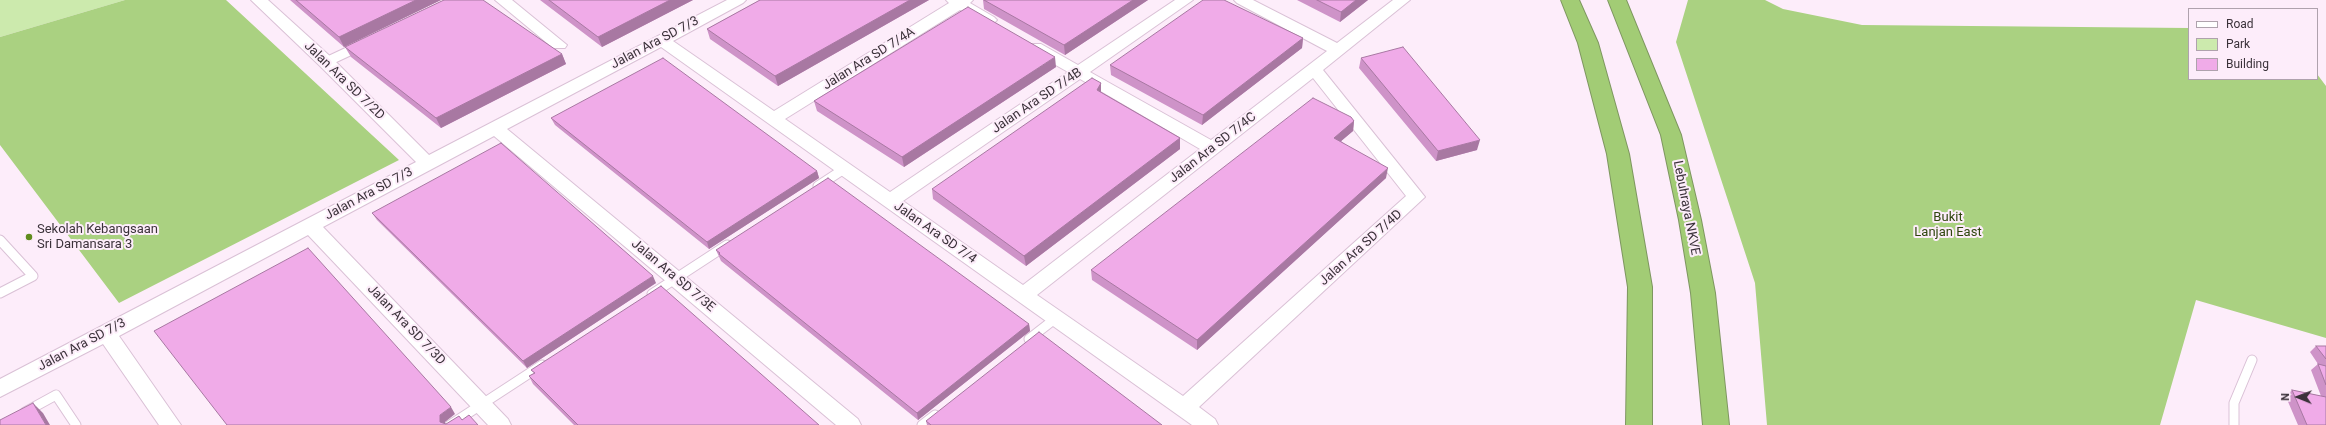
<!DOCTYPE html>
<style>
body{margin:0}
#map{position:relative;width:2326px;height:425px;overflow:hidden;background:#fdedfa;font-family:Roboto,sans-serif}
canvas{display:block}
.legend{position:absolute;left:2188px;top:8px;width:130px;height:72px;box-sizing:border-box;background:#fdedfa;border:1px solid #afa2ad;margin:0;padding:5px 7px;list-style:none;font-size:12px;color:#3b323a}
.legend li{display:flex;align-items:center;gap:8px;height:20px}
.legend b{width:20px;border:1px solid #afa2ad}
.north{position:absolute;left:2278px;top:377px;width:40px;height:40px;-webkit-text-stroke:3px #fdedfa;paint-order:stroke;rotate:271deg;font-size:11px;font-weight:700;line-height:16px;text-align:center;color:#3b323a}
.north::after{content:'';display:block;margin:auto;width:14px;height:18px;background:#3b323a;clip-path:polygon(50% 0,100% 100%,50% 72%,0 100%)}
</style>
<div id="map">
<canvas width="2326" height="425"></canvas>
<ul class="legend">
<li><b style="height:5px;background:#fff"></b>Road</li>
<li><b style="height:11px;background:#cceaad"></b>Park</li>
<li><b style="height:11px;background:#f0abe8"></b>Building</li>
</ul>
<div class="north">N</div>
</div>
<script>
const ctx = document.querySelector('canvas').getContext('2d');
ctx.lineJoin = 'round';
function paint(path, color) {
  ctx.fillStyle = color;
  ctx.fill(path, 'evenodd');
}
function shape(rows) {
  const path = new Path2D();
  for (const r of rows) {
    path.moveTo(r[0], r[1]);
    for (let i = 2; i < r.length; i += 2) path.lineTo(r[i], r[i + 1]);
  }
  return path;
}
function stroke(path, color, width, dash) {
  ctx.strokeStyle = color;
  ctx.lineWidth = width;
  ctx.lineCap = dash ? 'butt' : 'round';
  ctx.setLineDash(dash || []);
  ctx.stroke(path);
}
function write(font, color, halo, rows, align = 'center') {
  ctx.font = font + ' Roboto,sans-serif';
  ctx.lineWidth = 4;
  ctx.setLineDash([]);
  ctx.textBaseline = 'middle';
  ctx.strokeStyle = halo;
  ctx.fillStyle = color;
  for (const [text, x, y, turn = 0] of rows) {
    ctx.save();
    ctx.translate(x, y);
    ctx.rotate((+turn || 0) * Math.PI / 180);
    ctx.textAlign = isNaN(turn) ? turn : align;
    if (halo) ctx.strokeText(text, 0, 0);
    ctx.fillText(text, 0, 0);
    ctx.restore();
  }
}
paint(shape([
 [0,0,125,0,0,37]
]), '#cceaad');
paint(shape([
 [125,0,226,0,399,160,119,303,0,145,0,37],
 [1688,0,1765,0,1783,9,1862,25,2189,28,2189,79,2317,79,2317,74,2326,86,2326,338,2196,300,2160,425,1767,425,1755,283,1676,42]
]), '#aad181');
const lane = shape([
 [326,62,358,47],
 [818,186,844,169],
 [0,240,33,276,0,293],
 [652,294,727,245],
 [1029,339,1056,318],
 [25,412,56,395,76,425],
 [450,425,542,365],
 [922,425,935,415],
 [2234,425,2234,403,2252,360]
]);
const street = shape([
 [251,0,268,0,332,58,429,155,727,0,746,0,743,3,673,41,774,111,949,3,946,0,973,0,970,3,994,17,997,20,994,23,984,23,960,10,785,119,890,192,1068,72,1029,50,1027,47,1029,44,1041,44,1078,65,1175,0,1193,0,1090,72,1211,140,1327,51,1237,3,1234,0,1253,0,1337,43,1393,0,1410,0,1323,70,1425,197,1199,407,1215,419,1218,425,1192,425,661,47,507,129,858,419,861,425,836,425,494,136,323,227,508,419,511,425,488,425,308,235,119,336,181,425,159,425,103,344,0,397,0,379,416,162,320,66,251,0],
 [1313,78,1406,196,1183,396,1037,295,1313,78],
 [1080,79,1200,149,1023,285,903,201,1080,79],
 [495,0,512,0,567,45,565,48,553,48,495,0]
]);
const highway = shape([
 [1561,0,1579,0,1598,43,1629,154,1652,287,1652,425,1626,425,1628,287,1607,154,1578,43,1561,0],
 [1608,0,1626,0,1681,135,1701,220,1715,293,1729,425,1703,425,1691,293,1679,220,1661,135,1608,0]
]);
stroke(lane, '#dac1d6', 11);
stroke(street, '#dac1d6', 2);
stroke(highway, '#7e9660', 2);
stroke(lane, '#fff', 9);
paint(street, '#fff');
paint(highway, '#a2cc75');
paint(shape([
 [290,0,441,0,344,47],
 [540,0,693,0,602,47],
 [760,0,929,0,778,86,710,39,707,29],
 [983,0,1148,0,1065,55,984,9],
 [1297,0,1368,0,1340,22],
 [1303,38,1302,48,1202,125,1111,75,1110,65],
 [345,47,562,54,566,64,441,128,351,57],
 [1361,58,1477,150,1436,161,1359,68],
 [1056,67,904,167,817,111,814,101],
 [1101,83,1101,92,1180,138,1180,149,1026,266,933,199,932,189],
 [551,118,817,171,819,178,709,249,555,125],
 [1354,121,1353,131,1341,141,1386,178,1197,350,1092,280,1091,270],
 [372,213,656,283,527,368,377,220],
 [716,250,1029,324,1030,331,918,420,721,261],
 [2316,346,2326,346,2326,425,2298,425,2286,397,2292,390,2321,396,2311,370,2318,364,2310,352],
 [531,370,819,425,574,425,533,384,529,376,534,373],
 [926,421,1162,425,927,425]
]), '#ce93c8');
paint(shape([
 [416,0,441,0,344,47,339,37],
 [670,0,693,0,602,47,598,37],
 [910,0,929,0,778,86,775,76],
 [1133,0,1148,0,1065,55,1064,45],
 [1356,0,1368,0,1340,22,1341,12],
 [1303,38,1302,48,1202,125,1203,115],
 [562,54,566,64,441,128,436,118],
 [1055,57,1056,67,904,167,902,157],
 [1101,83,1101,93,1097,90],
 [1354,121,1353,131,1333,148,1334,138],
 [1180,138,1180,149,1026,266,1024,256],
 [1480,140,1477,150,1436,161,1438,151],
 [1388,168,1386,178,1197,350,1197,340],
 [817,171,819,178,709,249,707,242],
 [653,276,656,283,527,368,523,361],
 [1029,324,1030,331,918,420,917,413],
 [33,403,43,413,50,425,46,425],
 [451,407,455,414,445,422,445,425,440,422,440,415]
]), '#a878a2');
const building = shape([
 [296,0,416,0,339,37,296,0],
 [444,0,483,0,562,54,436,118,345,47,444,0],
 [549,0,670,0,598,37,549,0],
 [760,0,910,0,775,76,707,29,760,0],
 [984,0,1133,0,1064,45,984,0],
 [1203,0,1224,0,1303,38,1203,115,1110,65,1203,0],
 [1317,0,1356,0,1341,12,1317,0],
 [968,7,1055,57,902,157,814,101,968,7],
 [1403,47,1480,140,1438,151,1361,58,1403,47],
 [663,58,817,171,707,242,551,118,663,58],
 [1092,78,1101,83,1097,90,1180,138,1024,256,932,189,1092,78],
 [1313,98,1351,117,1354,121,1334,138,1388,168,1197,340,1091,270,1313,98],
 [501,143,653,276,523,361,372,213,501,143],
 [828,178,1029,324,917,413,719,254,720,253,716,250,828,178],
 [308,248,451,407,440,415,440,422,446,424,459,416,462,420,469,415,478,425,227,425,154,331,308,248],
 [661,286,819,425,578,425,529,376,535,373,531,370,661,286],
 [1039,332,1162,425,930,425,931,425,926,421,1039,332],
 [2316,346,2326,346,2326,359,2316,346],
 [2318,364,2326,366,2326,385,2318,364],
 [2292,390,2326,397,2326,425,2307,425,2292,390],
 [33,403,46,425,0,425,0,420,33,403]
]);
paint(building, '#f0abe8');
stroke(building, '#a878a2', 1);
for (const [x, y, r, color] of [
 [29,237,4,"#5f8b1d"]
]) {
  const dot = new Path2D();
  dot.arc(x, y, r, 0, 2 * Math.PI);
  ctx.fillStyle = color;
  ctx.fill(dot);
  stroke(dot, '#fdedfa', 1.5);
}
write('13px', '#3b323a', '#fdedfa', [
 ["Jalan Ara SD 7/3",655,43,-28],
 ["Jalan Ara SD 7/4A",869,59,-32],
 ["Jalan Ara SD 7/2D",344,81,44],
 ["Jalan Ara SD 7/4B",1037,101,-34],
 ["Jalan Ara SD 7/4C",1213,148,-38],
 ["Jalan Ara SD 7/3",369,194,-28],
 ["Lebuhraya NKVE",1686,208,79],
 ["Jalan Ara SD 7/4",935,233,35],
 ["Jalan Ara SD 7/4D",1361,248,-42],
 ["Jalan Ara SD 7/3E",673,276,40],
 ["Jalan Ara SD 7/3D",406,325,46],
 ["Jalan Ara SD 7/3",82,345,-28]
]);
write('13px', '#2f460d', '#fdedfa', [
 ["Bukit",1948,218],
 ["Lanjan East",1948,233]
]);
write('13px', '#3b323a', '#fdedfa', [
 ["Sekolah Kebangsaan",37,230],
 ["Sri Damansara 3",37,245]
], 'left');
</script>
